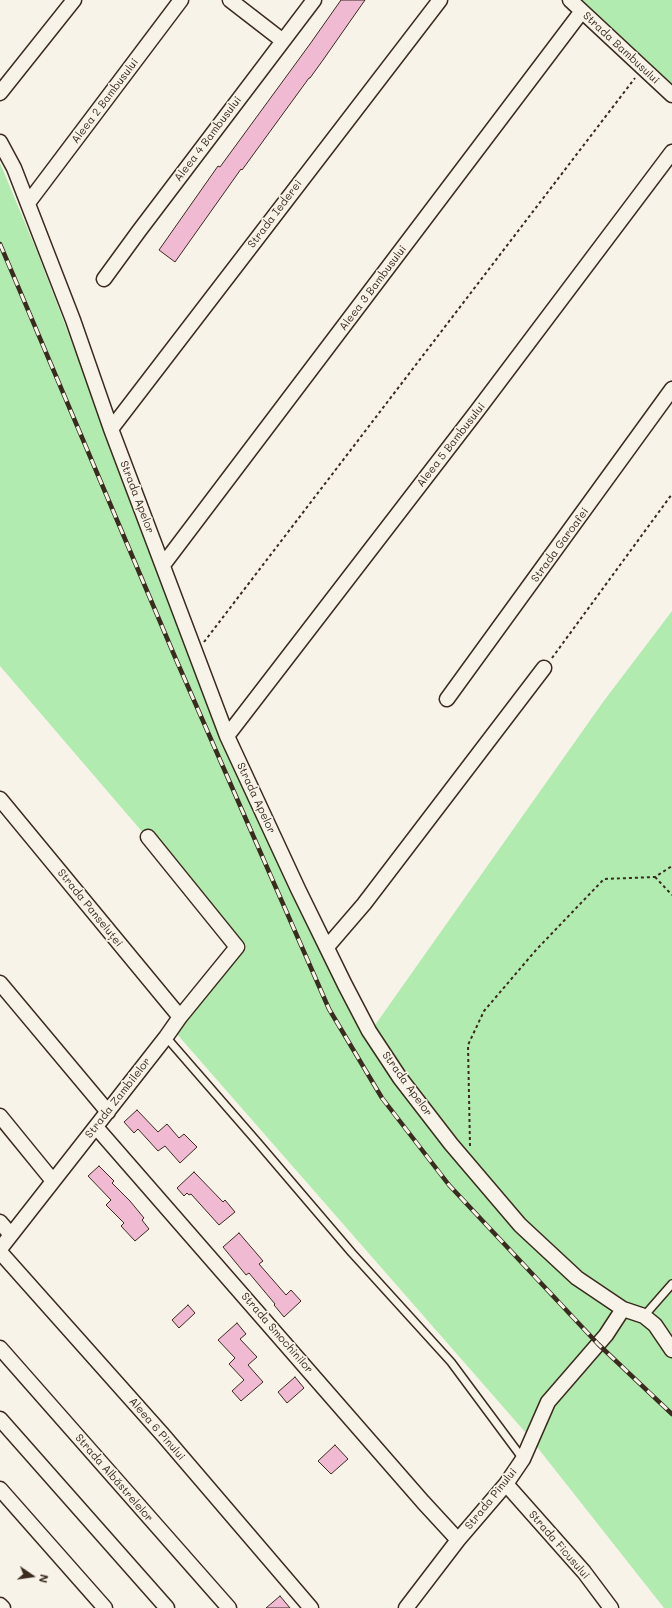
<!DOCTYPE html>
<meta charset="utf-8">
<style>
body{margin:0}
#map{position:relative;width:672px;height:1608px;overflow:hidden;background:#f7f3e8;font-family:Mali,sans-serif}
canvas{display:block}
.north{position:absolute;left:12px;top:1556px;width:40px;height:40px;-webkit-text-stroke:3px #f7f3e8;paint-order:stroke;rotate:103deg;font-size:11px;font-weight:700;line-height:16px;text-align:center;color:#3b2a1e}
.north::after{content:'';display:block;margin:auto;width:14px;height:18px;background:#3b2a1e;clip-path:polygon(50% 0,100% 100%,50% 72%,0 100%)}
</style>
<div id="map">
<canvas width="672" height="1608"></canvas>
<div class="north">N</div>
</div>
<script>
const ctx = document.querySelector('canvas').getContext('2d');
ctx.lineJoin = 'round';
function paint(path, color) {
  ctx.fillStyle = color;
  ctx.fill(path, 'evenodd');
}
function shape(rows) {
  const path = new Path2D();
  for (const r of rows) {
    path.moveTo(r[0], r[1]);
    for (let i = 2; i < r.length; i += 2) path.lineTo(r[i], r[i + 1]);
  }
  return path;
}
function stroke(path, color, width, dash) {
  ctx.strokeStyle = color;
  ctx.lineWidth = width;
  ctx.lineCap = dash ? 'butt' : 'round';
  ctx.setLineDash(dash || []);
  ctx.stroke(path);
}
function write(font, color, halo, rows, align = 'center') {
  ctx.font = font + ' Mali,sans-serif';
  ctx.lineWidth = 3.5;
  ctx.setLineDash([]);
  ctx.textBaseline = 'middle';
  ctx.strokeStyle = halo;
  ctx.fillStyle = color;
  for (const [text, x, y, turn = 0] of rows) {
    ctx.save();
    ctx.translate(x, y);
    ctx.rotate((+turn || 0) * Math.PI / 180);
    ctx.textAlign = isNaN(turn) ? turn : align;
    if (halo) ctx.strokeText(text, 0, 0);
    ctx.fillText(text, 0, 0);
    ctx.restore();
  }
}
paint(shape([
 [576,0,672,0,672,88],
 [0,163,38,254,238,777,280,864,368,1035,603,702,672,611,672,1608,664,1608,526,1433,176,1033,235,940,0,666]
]), '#b1ebb0');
const building = shape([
 [341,0,365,0,323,60,310,78,309,78,242,170,241,169,175,262,159,250,218,166,220,167,310,44,341,0],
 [137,1110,158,1132,167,1124,179,1138,184,1134,197,1147,180,1163,165,1146,158,1151,138,1129,134,1133,124,1122,137,1110],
 [99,1166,114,1181,112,1183,130,1201,144,1218,142,1220,149,1229,135,1241,121,1226,124,1223,106,1205,111,1200,88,1176,99,1166],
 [194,1172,223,1202,225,1200,235,1212,219,1225,191,1194,189,1195,187,1193,184,1196,177,1188,194,1172],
 [239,1233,263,1261,259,1264,286,1295,291,1290,301,1301,284,1317,274,1305,275,1304,249,1273,246,1275,223,1247,239,1233],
 [188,1305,195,1313,179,1328,172,1320,188,1305],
 [237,1323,246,1334,240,1339,257,1357,248,1365,263,1382,241,1401,232,1391,244,1380,229,1364,235,1358,218,1340,237,1323],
 [295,1377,304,1388,287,1403,278,1392,295,1377],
 [335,1445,348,1459,331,1474,318,1461,335,1445],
 [280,1596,290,1608,266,1608,280,1596]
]);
paint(building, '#f0bad3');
stroke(building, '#3b2a1e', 1);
const service = shape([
 [166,1037,259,1144,352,1253,451,1362,523,1459],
 [644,1316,672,1284]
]);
const minor = shape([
 [230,0,283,41],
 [570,0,672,95],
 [0,93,74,0],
 [0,142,14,168,73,320,111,429,227,736,298,889,345,985,369,1031,400,1078,451,1144,520,1225,577,1278,623,1309,644,1316,655,1325,672,1350],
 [28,203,181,0],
 [104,279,139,231,314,0],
 [111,429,440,0],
 [163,565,582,11],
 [447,699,672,389],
 [227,736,477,411,672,152],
 [0,799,180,1017],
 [327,947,364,904,544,668],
 [0,983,108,1112],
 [0,1116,53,1181],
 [96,1127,423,1502,458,1540],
 [0,1222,11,1235],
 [0,1249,166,1037,180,1017,237,947,148,837],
 [0,1252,163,1435,311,1608],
 [0,1348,229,1608],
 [0,1419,167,1608],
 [506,1484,584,1572,611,1608],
 [0,1489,105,1608],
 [0,1605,3,1608],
 [406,1608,458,1540,506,1484,523,1459,548,1402,606,1335,623,1309]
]);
stroke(service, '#3b2a1e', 10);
stroke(minor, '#3b2a1e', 17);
stroke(shape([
 [204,642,635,78],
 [552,658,672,494],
 [655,877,672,895],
 [470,1146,468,1045,484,1011,536,950,604,879,655,877,672,866]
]), '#3b2a1e', 2, [3, 3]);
stroke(service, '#f7f3e8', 7);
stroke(minor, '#f7f3e8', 14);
const rail = shape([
 [0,244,175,657,329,1009,382,1098,449,1185,598,1344,672,1414]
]);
stroke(rail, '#3b2a1e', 4.5);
stroke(rail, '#f7f3e8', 3, [9]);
write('11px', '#3b2a1e', '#f7f3e8', [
 ["Strada Bambusului",621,48,43],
 ["Aleea 2 Bambusului",105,101,-53],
 ["Aleea 4 Bambusului",208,139,-53],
 ["Strada Iederei",275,214,-53],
 ["Aleea 3 Bambusului",373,288,-53],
 ["Aleea 5 Bambusului",451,445,-52],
 ["Strada Apelor",137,497,69],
 ["Strada Garoafei",560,545,-54],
 ["Strada Apelor",256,798,65],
 ["Strada Panseluței",90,908,51],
 ["Strada Apelor",407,1084,54],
 ["Strada Zambilelor",118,1098,-52],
 ["Strada Smochinilor",277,1333,49],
 ["Aleea 6 Pinului",157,1429,49],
 ["Strada Albăstrelelor",114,1478,49],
 ["Strada Pinului",491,1499,-51],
 ["Strada Ficusului",559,1545,49]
]);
</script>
